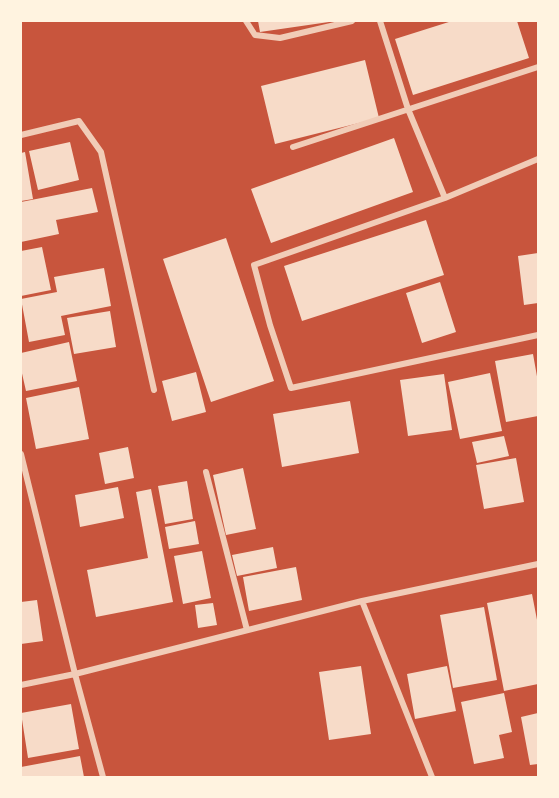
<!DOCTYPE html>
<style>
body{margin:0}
#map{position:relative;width:559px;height:798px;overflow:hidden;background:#c8553d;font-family:Jost,sans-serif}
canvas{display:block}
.frame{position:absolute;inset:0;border:22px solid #fff3e0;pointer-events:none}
</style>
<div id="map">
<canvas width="559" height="798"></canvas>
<div class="frame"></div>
</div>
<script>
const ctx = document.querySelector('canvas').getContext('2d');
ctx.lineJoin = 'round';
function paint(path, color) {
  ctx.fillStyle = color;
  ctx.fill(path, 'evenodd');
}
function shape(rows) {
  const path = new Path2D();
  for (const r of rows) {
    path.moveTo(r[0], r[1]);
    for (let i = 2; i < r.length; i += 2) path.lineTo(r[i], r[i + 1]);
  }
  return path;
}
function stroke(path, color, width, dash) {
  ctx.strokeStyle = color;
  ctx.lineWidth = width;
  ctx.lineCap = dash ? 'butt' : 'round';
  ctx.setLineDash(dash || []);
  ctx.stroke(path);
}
paint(shape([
 [258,21,329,21,329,22,260,32],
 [452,21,517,21,529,58,413,95,395,39],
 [365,60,379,118,275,144,261,86],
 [394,138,413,192,271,243,251,189],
 [70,142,79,180,38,190,29,151],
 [25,152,33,199,21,201,21,153],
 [92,188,98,212,56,220,59,234,21,242,21,202],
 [426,220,444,275,302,321,284,266],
 [226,238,274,381,211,402,163,259],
 [42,247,51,290,21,296,21,251],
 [538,253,538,303,524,305,518,256],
 [104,268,111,306,61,316,65,335,29,342,21,299,57,292,54,277],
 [440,282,456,332,422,343,406,293],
 [110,311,116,347,74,354,67,318],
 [69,342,77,381,26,391,21,369,21,353],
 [533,354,538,382,538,416,506,422,495,361],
 [196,372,206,412,172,421,162,381],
 [490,373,502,431,460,439,448,382],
 [444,374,452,430,408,436,400,380],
 [79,387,89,439,36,449,26,398],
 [350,401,359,453,282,467,273,414],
 [504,436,509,456,477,463,472,442],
 [128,447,134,478,105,484,99,453],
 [516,458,524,502,484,509,476,465],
 [243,468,256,529,226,535,213,475],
 [187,481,193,519,165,524,158,486],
 [118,487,124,518,80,527,75,495],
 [151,489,173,602,96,617,87,570,148,558,136,492],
 [195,521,199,544,169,549,165,527],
 [273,547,277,568,237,576,232,555],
 [202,551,211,598,183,604,174,556],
 [296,567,302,600,249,611,243,577],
 [532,594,538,625,538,684,504,691,487,603],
 [37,600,43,641,21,644,21,602],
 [213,603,217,625,198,628,195,605],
 [484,607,497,680,453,688,440,615],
 [361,666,371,734,329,740,319,672],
 [447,666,456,711,415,719,407,674],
 [504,693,512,732,499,735,504,758,474,764,461,702],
 [71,704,79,749,28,758,21,713],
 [538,713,538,764,530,765,521,717],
 [80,756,84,777,21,777,21,767]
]), '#f7dbc8');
stroke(shape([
 [246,21,255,35,280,38,352,21],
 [380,21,408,109,445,198],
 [21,135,79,121,101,152,154,390],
 [293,147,538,67],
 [538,159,445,198,254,265,270,325,291,388,538,335],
 [21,454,75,674,362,601,538,564],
 [206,472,247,630],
 [362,601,432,777],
 [21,685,75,674,103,777]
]), '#f1ccb7', 6);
</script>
